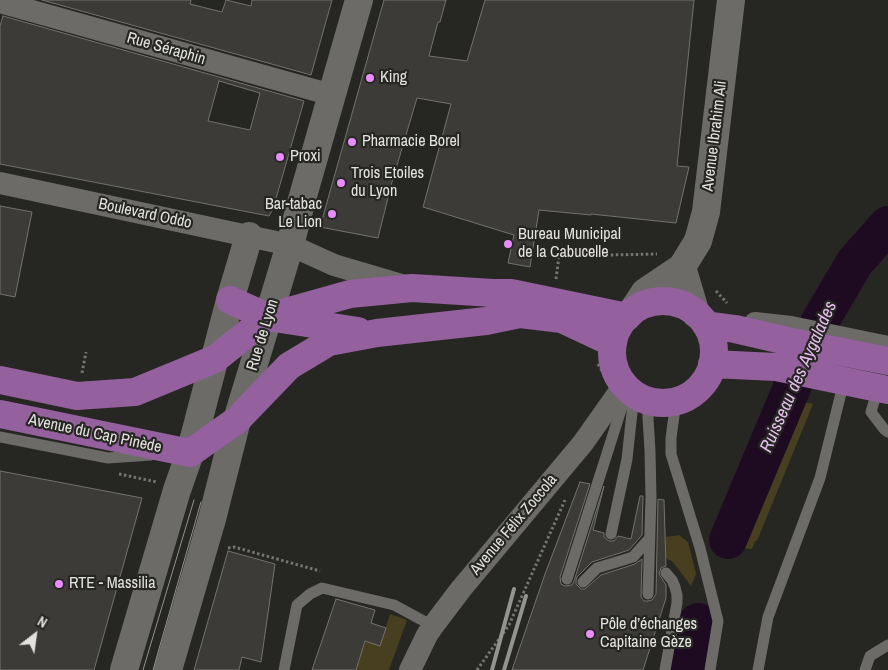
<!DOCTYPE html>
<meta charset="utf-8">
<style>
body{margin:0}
#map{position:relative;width:888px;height:670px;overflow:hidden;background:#262623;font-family:"Archivo Narrow",sans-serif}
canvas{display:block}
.north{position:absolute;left:10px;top:610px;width:50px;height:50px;-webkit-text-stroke:4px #262623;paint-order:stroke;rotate:30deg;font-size:14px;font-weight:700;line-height:20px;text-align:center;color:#e3e2e0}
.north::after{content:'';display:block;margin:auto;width:18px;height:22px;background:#e3e2e0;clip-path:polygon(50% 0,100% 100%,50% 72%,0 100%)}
</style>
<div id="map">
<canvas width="888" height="670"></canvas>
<div class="north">N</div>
</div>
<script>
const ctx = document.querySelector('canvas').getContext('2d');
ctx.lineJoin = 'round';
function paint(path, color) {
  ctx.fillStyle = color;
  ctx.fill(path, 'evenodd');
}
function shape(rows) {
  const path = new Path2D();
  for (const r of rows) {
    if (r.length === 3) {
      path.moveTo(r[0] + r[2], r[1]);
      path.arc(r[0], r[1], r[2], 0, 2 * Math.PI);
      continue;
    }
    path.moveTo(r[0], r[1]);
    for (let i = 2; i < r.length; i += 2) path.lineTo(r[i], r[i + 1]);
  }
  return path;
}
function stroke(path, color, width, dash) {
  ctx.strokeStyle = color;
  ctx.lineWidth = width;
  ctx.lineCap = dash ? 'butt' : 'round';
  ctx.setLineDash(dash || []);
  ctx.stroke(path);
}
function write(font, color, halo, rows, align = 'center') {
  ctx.font = font + ' "Archivo Narrow",sans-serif';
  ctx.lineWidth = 4.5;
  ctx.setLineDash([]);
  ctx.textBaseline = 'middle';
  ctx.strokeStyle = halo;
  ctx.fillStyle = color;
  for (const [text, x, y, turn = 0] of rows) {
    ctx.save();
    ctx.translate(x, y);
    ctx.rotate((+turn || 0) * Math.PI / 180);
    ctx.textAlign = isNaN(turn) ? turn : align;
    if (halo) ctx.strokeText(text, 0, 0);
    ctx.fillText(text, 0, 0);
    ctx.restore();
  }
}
paint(shape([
 [803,402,813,404,757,541,755,541,752,549,739,548],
 [679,535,688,542,696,574,691,586,673,562,665,557,665,537],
 [390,614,407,620,389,670,356,670,371,623,379,626,380,646]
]), '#483f20');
stroke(shape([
 [728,540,819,323,855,262,888,225],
 [689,670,698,622]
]), '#1e0b22', 38);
const building = shape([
 [42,0,191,0,190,4,222,12,226,0,251,6,252,0,332,0,311,75,42,0],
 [384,0,446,0,440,22,438,22,429,56,467,61,485,0,694,0,677,166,689,167,676,223,591,214,591,215,539,210,530,267,508,263,514,235,423,207,451,104,417,98,392,182,378,238,320,227,384,0],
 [3,16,304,101,273,209,269,216,0,164,0,26,3,16],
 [219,81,260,93,250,130,208,121,219,81],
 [0,206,32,212,15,297,0,294,0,206],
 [0,471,142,498,94,670,0,670,0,471],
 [580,482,590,484,560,577,561,584,565,586,572,585,574,581,604,486,593,530,604,533,604,537,609,541,614,541,618,536,631,539,640,496,643,496,642,535,629,550,592,562,577,577,576,581,576,584,581,589,585,589,601,575,635,564,642,559,641,597,644,601,648,601,652,600,656,594,658,499,664,500,666,566,661,568,659,574,666,585,666,598,643,670,512,670,545,574,580,482],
 [228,551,275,564,261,662,242,657,239,670,194,670,228,551],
 [336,599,375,610,371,623,386,628,380,646,365,641,356,670,312,670,336,599]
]);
paint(building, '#3c3b38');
stroke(building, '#73726f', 1);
stroke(shape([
 [556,279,559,256,657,254],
 [716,291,727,303],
 [598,364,605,376],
 [82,373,86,352],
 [119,474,157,482],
 [228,548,234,547,320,571],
 [477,670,509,625,565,500]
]), '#747471', 3, [2.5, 2.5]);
stroke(shape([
 [878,388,871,412,884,429,888,432],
 [647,401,650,451,651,498,648,594],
 [676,401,671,438,671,454,700,548,718,621,710,670],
 [0,437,108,458,151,455],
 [611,534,627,459,634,394],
 [567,579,626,394],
 [583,582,597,568,633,557,649,539],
 [284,670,297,605,310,594,322,588,394,605,433,626],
 [665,670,677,603,677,595,675,587,672,580,666,573],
 [758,670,768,617,820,478,844,381],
 [865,670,870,656,888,645]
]), '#6c6b68', 11);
stroke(shape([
 [0,2,332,95],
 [0,183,290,245,334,265,405,286],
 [755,323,791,327,888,347],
 [410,670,427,635,433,626,461,589,583,443,624,385]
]), '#6c6b68', 22);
stroke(shape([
 [682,267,696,314],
 [631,313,645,292,682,267,698,241,706,212,731,0],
 [124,670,177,490,190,453,230,300,249,236],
 [168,670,212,519,237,420,290,245,301,203,359,0]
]), '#6c6b68', 28);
stroke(shape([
 [230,300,268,317,358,331],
 [663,352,51],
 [706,325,735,329,787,341,888,361],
 [712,364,776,367,888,390],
 [0,380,77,396,135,392,215,359,268,317,350,294,412,288,493,293,511,293,627,317],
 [0,414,190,453,237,420,289,366,329,342,377,333,486,321,520,314,562,319,613,343]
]), '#94609d', 28);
stroke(shape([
 [143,670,194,500],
 [153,670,201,502]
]), '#939390', 1);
stroke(shape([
 [492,670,514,589],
 [504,670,526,596]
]), '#939390', 4);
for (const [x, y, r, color] of [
 [370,78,5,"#e98dfd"],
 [352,142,5,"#e98dfd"],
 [280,157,5,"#e98dfd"],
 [341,183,5,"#e98dfd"],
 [332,214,5,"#e98dfd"],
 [508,244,5,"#e98dfd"],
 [59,584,5,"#e98dfd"],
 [590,634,5,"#e98dfd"]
]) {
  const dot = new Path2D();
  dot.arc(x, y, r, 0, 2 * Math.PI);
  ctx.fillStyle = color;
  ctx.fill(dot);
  stroke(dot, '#262623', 2);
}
write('16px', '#e3e2e0', '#262623', [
 ["Rue Séraphin",166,49,16],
 ["Avenue Ibrahim Ali",715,136,-83],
 ["Boulevard Oddo",145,214,12],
 ["Rue de Lyon",263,335,-73],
 ["Avenue du Cap Pinède",95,434,12],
 ["Avenue Félix Zoccola",514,525,-50]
]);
write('16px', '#e3e2e0', '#262623', [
 ["King",380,78],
 ["Pharmacie Borel",362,142],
 ["Proxi",290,157],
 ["Trois Etoiles",351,174],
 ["du Lyon",351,192],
 ["Bar-tabac",322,205,"right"],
 ["Le Lion",322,223,"right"],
 ["Bureau Municipal",518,235],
 ["de la Cabucelle",518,253],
 ["RTE - Massilia",69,584],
 ["Pôle d’échanges",600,625],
 ["Capitaine Gèze",600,643]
], 'left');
write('italic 18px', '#e6bdef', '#262623', [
 ["Ruisseau des Aygalades",799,377,-66]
]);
</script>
